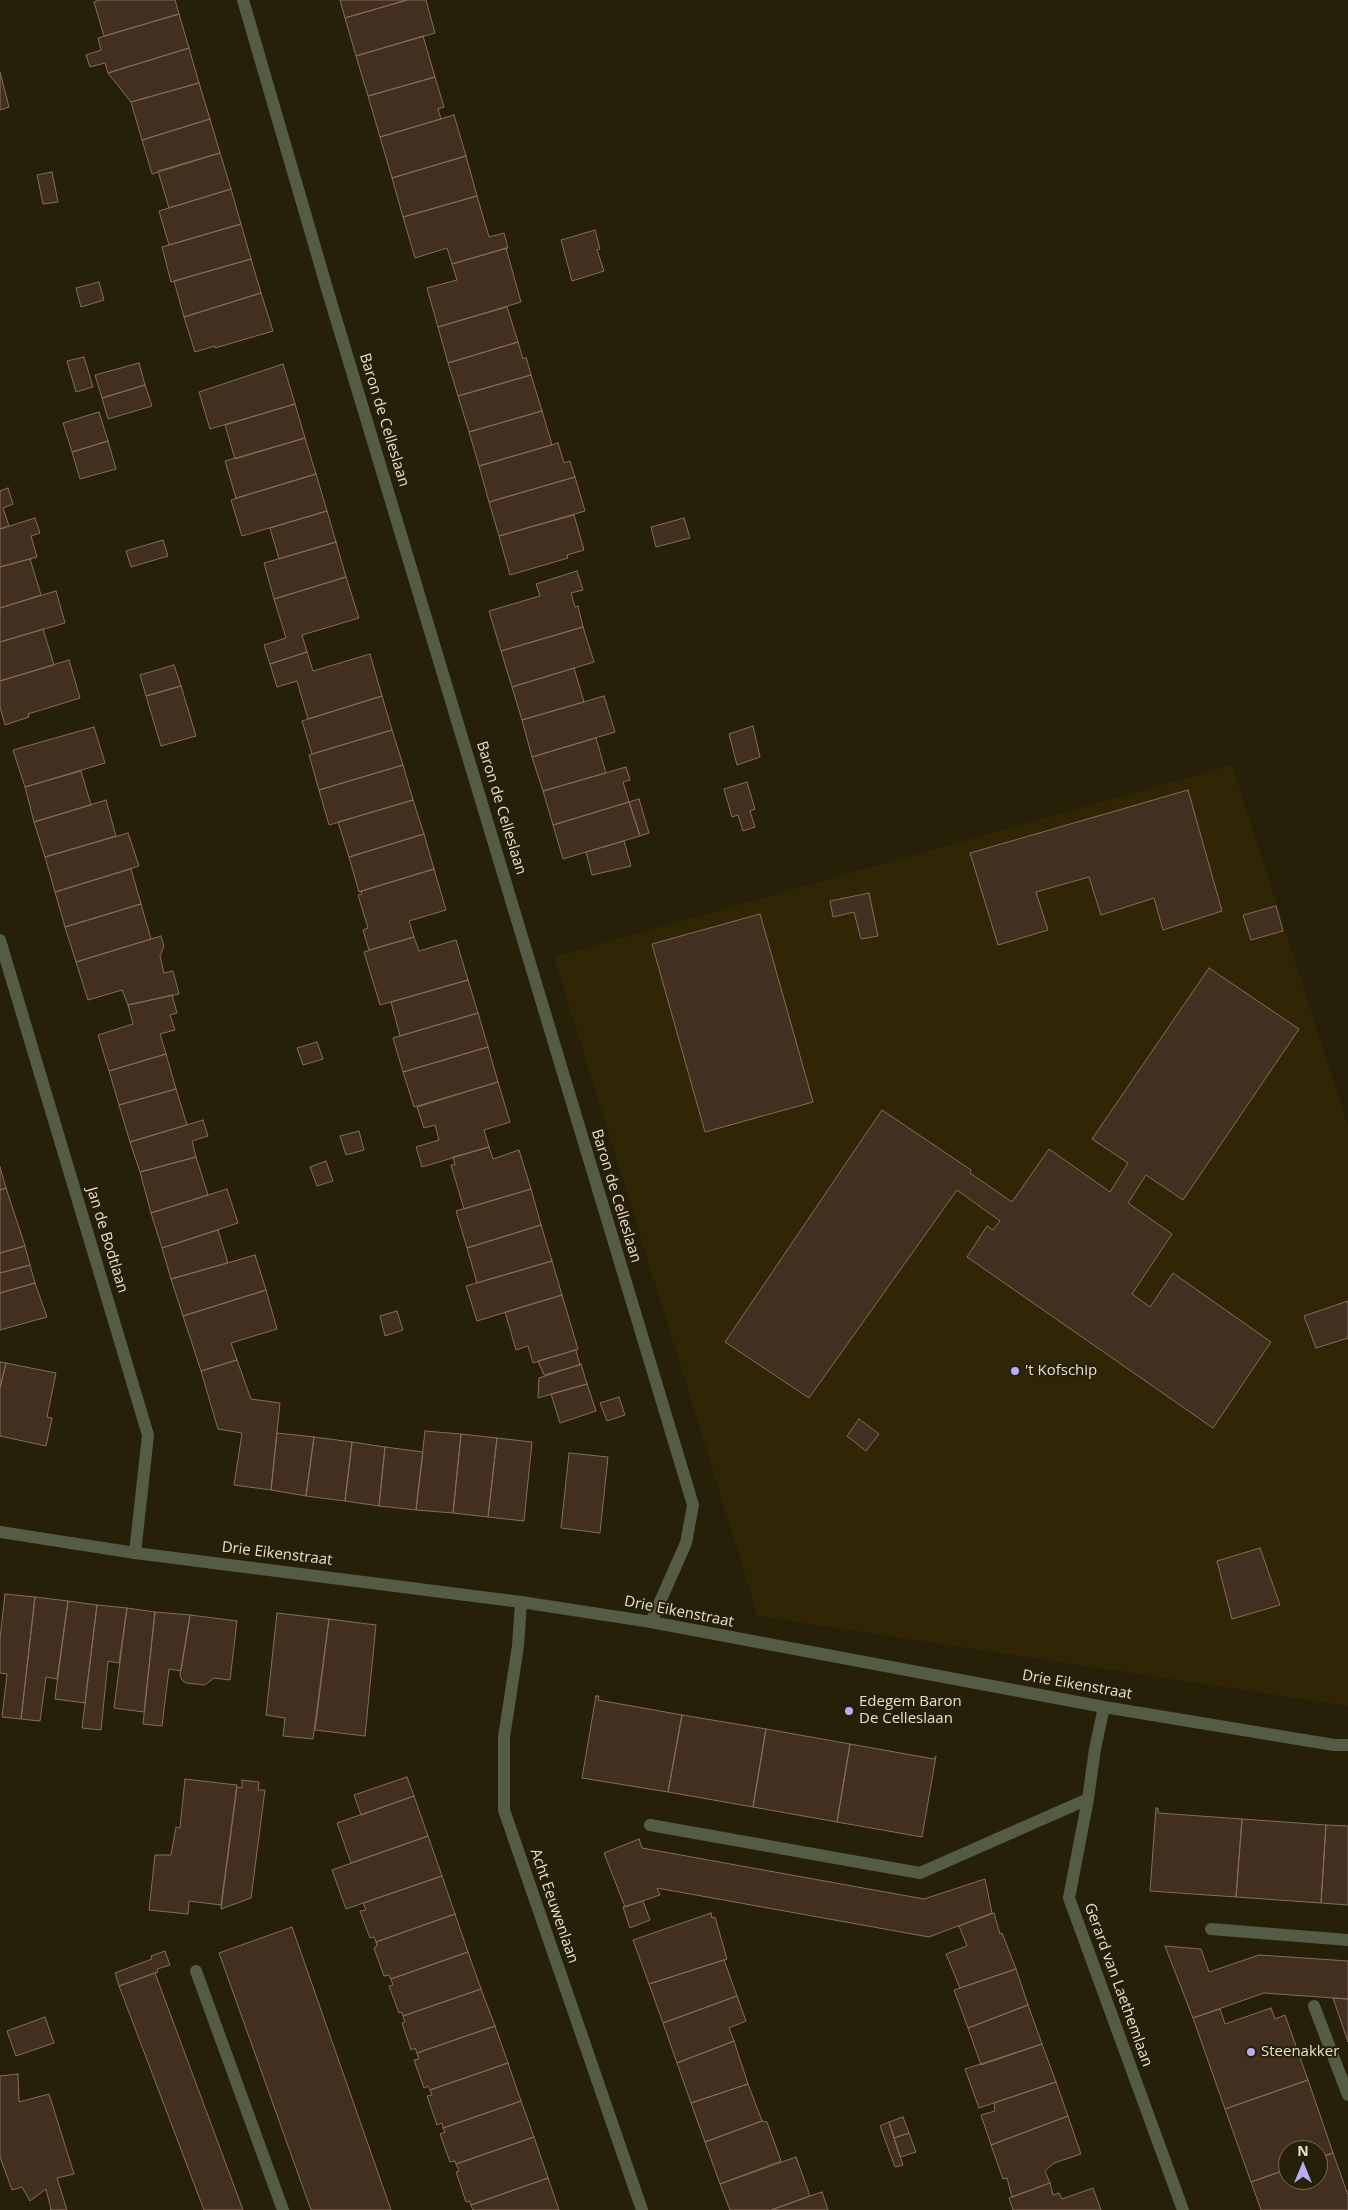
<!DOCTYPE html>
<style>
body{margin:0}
#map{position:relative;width:1348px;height:2210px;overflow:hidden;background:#272008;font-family:"Open Sans",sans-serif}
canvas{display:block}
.north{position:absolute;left:1278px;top:2140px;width:50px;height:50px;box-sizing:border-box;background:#272008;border:1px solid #736d59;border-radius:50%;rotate:0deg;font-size:14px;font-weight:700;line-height:20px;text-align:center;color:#e5e0d2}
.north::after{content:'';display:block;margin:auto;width:18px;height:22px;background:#b8abf7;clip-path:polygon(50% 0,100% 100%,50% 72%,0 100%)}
</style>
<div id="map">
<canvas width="1348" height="2210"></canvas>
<div class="north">N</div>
</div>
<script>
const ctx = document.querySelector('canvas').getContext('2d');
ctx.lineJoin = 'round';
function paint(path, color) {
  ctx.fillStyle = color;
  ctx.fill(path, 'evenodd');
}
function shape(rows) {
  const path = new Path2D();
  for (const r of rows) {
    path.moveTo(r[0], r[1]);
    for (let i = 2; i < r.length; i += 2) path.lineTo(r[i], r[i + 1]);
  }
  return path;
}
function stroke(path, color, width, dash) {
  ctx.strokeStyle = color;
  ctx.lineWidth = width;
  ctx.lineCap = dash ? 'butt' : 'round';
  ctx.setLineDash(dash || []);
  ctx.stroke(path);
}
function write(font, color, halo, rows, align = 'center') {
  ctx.font = font + ' "Open Sans",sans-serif';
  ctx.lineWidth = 4;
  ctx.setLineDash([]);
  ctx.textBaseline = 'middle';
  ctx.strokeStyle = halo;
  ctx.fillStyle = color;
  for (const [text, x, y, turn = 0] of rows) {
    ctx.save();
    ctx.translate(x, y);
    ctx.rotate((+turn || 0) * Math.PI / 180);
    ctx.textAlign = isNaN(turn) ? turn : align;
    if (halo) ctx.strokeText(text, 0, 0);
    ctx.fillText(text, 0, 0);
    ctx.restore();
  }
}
paint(shape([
 [1232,765,1348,1126,1348,1706,758,1616,554,957]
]), '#302606');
const building = shape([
 [99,0,175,0,179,14,104,36,94,2,99,0],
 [340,0,407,0,345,18,340,0],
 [407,0,426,0,435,33,356,56,345,18,407,0],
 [179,14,189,48,108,73,105,63,90,67,86,55,101,50,98,38,179,14],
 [423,36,435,77,368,96,356,56,423,36],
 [189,48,199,83,131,102,108,73,189,48],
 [0,72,9,107,0,110,0,72],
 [435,77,444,107,438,109,441,119,380,137,368,96,435,77],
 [199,83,210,119,142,140,131,102,199,83],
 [454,115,466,156,392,178,380,137,454,115],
 [210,119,220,153,152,174,142,140,210,119],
 [220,153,231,189,169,208,158,171,220,153],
 [466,156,477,196,403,217,392,178,466,156],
 [52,172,58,202,43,204,37,175,52,172],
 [231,189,241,224,169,245,159,211,231,189],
 [477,196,489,237,504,233,508,248,452,264,447,248,415,258,403,217,477,196],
 [241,224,251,259,171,282,162,247,241,224],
 [595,230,600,249,597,250,604,271,572,281,561,240,595,230],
 [506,248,521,302,438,327,427,288,457,280,452,264,506,248],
 [251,259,261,293,184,317,174,281,251,259],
 [99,282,104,300,81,307,76,288,99,282],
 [261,293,273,331,215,348,215,346,195,352,184,317,261,293],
 [507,307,518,342,448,363,438,327,507,307],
 [518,342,523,359,526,357,531,375,458,396,448,363,518,342],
 [84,357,93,387,76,392,67,361,84,357],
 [139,363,145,385,102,398,95,375,139,363],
 [283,364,295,404,210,429,199,392,283,364],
 [531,375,542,411,469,432,458,396,531,375],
 [145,385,152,406,108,419,102,398,145,385],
 [295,404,305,438,235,459,225,425,295,404],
 [542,411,552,445,479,466,469,432,542,411],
 [99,412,108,441,72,452,63,423,99,412],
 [305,438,316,474,236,498,225,461,305,438],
 [108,441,116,469,80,479,72,452,108,441],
 [558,443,564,463,570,461,575,477,489,502,479,466,558,443],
 [316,474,327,511,242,536,231,500,316,474],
 [575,477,585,511,499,536,489,502,575,477],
 [8,488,13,504,3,508,9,526,0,529,0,491,8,488],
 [327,511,336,542,279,559,270,528,327,511],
 [574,515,584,550,567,555,568,558,510,575,499,536,574,515],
 [35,518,40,533,31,536,37,557,0,567,0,529,35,518],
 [684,518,690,538,656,547,651,527,684,518],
 [163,540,168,556,131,567,126,551,163,540],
 [336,542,346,577,274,599,264,563,336,542],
 [30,559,41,595,0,608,0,567,30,559],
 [577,571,583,590,571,593,575,607,578,606,583,627,501,651,489,611,540,596,536,584,577,571],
 [346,577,359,618,302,635,307,652,270,664,264,645,286,638,274,599,346,577],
 [56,591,65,623,0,642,0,608,56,591],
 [583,627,594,662,512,687,501,651,583,627],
 [43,629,54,665,0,681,0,642,43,629],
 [307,652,313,671,370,654,382,696,308,719,297,681,277,687,270,664,307,652],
 [69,660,80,698,28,714,29,717,5,725,0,707,0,681,69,660],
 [174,665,181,686,146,696,140,675,174,665],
 [574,668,584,702,522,720,512,687,574,668],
 [181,686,196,736,161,746,146,696,181,686],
 [382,696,392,730,312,754,302,721,382,696],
 [604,696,615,732,532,757,522,720,604,696],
 [753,726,760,757,737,765,729,734,753,726],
 [94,727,105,763,25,787,13,750,94,727],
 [392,730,403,765,319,790,309,755,392,730],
 [596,738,606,773,543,791,532,757,596,738],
 [403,765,413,800,329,825,319,790,403,765],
 [626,767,630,780,623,782,629,802,553,825,543,791,626,767],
 [81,771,91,805,34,822,25,787,81,771],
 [747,782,755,809,750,811,755,827,743,831,738,815,732,817,724,789,747,782],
 [1188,790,1222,911,1163,930,1154,898,1101,915,1089,877,1036,892,1048,930,998,945,970,853,1188,790],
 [639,799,649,833,640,836,629,802,639,799],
 [106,800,116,836,45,857,34,822,106,800],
 [413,800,424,834,349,857,338,822,413,800],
 [629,802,640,836,563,859,553,825,629,802],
 [128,833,139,866,55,892,45,857,128,833],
 [424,834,434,869,359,892,349,857,424,834],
 [624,841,631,866,592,875,586,852,624,841],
 [131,869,141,904,65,927,55,892,131,869],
 [434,869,446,910,409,921,414,937,369,950,363,930,368,928,358,895,362,894,361,891,434,869],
 [869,893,878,936,861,939,854,912,833,917,830,901,869,893],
 [141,904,151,939,76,962,65,927,141,904],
 [1276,906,1283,931,1251,940,1243,915,1276,906],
 [760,914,813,1102,705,1132,652,944,760,914],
 [161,936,164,946,160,956,164,973,173,971,179,994,128,1005,122,990,88,1000,76,962,161,936],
 [414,937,419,951,456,940,468,980,380,1005,364,952,414,937],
 [1209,968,1299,1029,1183,1200,1146,1175,1128,1203,1172,1234,1132,1294,1150,1307,1173,1273,1271,1342,1213,1428,967,1257,987,1226,993,1230,1000,1221,957,1190,809,1398,725,1342,882,1110,971,1170,970,1173,1012,1202,1049,1149,1110,1192,1128,1163,1092,1139,1209,968],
 [468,980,478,1013,400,1036,391,1002,468,980],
 [172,995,177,1013,170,1015,175,1030,160,1034,166,1054,109,1071,98,1035,133,1024,128,1005,172,995],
 [478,1013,488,1047,403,1072,393,1038,478,1013],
 [317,1042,323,1059,303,1065,297,1048,317,1042],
 [488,1047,498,1082,414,1107,403,1072,488,1047],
 [166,1054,176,1089,119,1105,109,1071,166,1054],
 [498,1082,510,1122,484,1130,489,1147,422,1167,416,1147,439,1140,435,1125,424,1128,417,1107,498,1082],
 [176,1089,187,1125,130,1142,119,1105,176,1089],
 [203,1120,208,1136,192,1141,196,1157,140,1172,130,1142,203,1120],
 [359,1131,364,1150,346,1155,340,1136,359,1131],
 [489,1147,493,1159,519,1150,531,1189,464,1209,451,1165,455,1165,453,1157,489,1147],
 [196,1157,208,1195,151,1213,140,1172,196,1157],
 [326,1161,333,1181,317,1186,310,1167,326,1161],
 [0,1167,6,1188,0,1190,0,1167],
 [6,1188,25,1246,0,1253,0,1190,6,1188],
 [227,1189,238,1223,162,1248,151,1213,227,1189],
 [531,1189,541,1225,467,1248,456,1211,531,1189],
 [541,1225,552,1261,477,1283,467,1248,541,1225],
 [218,1230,228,1263,171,1279,162,1248,218,1230],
 [25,1246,30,1265,0,1273,0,1253,25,1246],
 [255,1255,266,1290,183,1316,171,1279,255,1255],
 [552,1261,562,1295,477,1321,466,1286,552,1261],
 [30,1265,35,1283,0,1293,0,1273,30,1265],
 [35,1283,47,1317,0,1330,0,1293,35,1283],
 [266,1290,277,1329,231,1343,237,1360,201,1371,183,1316,266,1290],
 [562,1295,578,1349,533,1363,528,1346,516,1350,505,1312,562,1295],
 [1348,1301,1348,1338,1316,1348,1304,1316,1348,1301],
 [397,1311,403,1330,385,1336,380,1316,397,1311],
 [576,1350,580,1365,544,1375,538,1361,576,1350],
 [237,1360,251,1399,280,1403,271,1490,234,1485,242,1433,218,1429,201,1371,237,1360],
 [0,1362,6,1363,0,1388,0,1362],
 [6,1363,56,1373,47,1417,52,1418,46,1446,0,1436,0,1388,6,1363],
 [581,1364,587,1384,538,1398,539,1378,581,1364],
 [587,1384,596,1411,560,1423,551,1394,587,1384],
 [619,1397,625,1415,607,1421,600,1403,619,1397],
 [859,1419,879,1434,866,1451,847,1436,859,1419],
 [425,1431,461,1434,453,1513,416,1510,425,1431],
 [277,1433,314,1437,306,1496,271,1490,277,1433],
 [461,1434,497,1438,488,1517,453,1513,461,1434],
 [314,1437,352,1442,345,1501,306,1496,314,1437],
 [497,1438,532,1442,524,1521,488,1517,497,1438],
 [352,1442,385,1447,379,1506,345,1501,352,1442],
 [385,1447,423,1452,416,1510,379,1506,385,1447],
 [569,1453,608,1457,600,1533,561,1528,569,1453],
 [1260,1548,1280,1605,1232,1619,1217,1561,1260,1548],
 [5,1594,35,1597,21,1719,2,1717,7,1674,0,1673,0,1639,5,1594],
 [35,1597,68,1601,57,1679,46,1677,40,1721,21,1719,35,1597],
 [68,1601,97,1605,85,1703,55,1699,68,1601],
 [97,1605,127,1608,119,1663,108,1661,101,1730,82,1728,97,1605],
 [127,1608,155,1612,144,1712,114,1708,127,1608],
 [155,1612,190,1615,181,1671,169,1669,162,1726,143,1724,155,1612],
 [277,1613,329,1619,313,1739,283,1736,285,1718,266,1715,277,1613],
 [190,1615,237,1621,230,1680,214,1678,205,1685,186,1683,182,1680,180,1675,190,1615],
 [329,1619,376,1625,365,1736,315,1730,329,1619],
 [596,1696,599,1696,598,1700,682,1715,668,1792,582,1778,596,1696],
 [682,1715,766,1729,753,1807,668,1792,682,1715],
 [766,1729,850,1744,837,1822,753,1807,766,1729],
 [850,1744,934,1759,936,1756,922,1837,837,1822,850,1744],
 [407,1777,414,1796,361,1815,354,1795,407,1777],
 [185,1779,237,1785,221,1905,189,1901,188,1914,149,1910,155,1855,171,1855,176,1827,180,1828,185,1779],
 [242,1780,259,1782,258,1790,265,1790,251,1898,221,1909,237,1787,242,1788,242,1780],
 [414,1796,428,1836,351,1863,337,1823,414,1796],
 [1156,1808,1158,1808,1158,1813,1242,1819,1236,1897,1150,1891,1156,1808],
 [1242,1819,1326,1825,1321,1903,1236,1897,1242,1819],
 [1326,1825,1348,1826,1348,1905,1321,1903,1326,1825],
 [428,1836,442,1876,346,1909,332,1870,428,1836],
 [639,1839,642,1848,924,1899,985,1879,992,1913,929,1937,657,1888,660,1895,625,1907,604,1853,639,1839],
 [442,1876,455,1914,376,1942,374,1937,370,1938,360,1911,366,1910,363,1903,442,1876],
 [643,1901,650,1920,630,1928,623,1907,643,1901],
 [711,1913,712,1918,715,1917,727,1959,649,1984,633,1940,711,1913],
 [994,1913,1000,1934,1002,1933,1016,1969,960,1988,946,1954,967,1946,959,1926,994,1913],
 [455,1914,468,1952,391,1979,389,1975,384,1976,374,1948,377,1946,376,1942,455,1914],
 [292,1927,391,2210,311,2210,219,1953,292,1927],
 [1165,1946,1201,1949,1209,1972,1259,1955,1348,1961,1348,1999,1264,1993,1193,2018,1165,1946],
 [165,1951,170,1965,157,1969,158,1972,155,1973,119,1986,115,1973,152,1959,151,1956,165,1951],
 [468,1952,481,1989,403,2016,402,2012,399,2013,389,1986,393,1985,391,1979,468,1952],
 [724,1960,737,1996,663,2023,649,1984,724,1960],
 [1016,1969,1028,2005,968,2028,954,1990,1016,1969],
 [155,1973,243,2210,204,2210,119,1986,155,1973],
 [481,1989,495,2026,417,2053,415,2048,411,2050,402,2023,405,2022,403,2016,481,1989],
 [737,1996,746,2021,729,2028,734,2041,677,2063,663,2023,737,1996],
 [1333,1998,1348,1999,1348,2042,1333,1998],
 [1028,2005,1042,2044,981,2065,968,2028,1028,2005],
 [1271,2008,1275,2019,1285,2015,1308,2080,1225,2109,1193,2018,1220,2009,1225,2024,1271,2008],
 [45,2017,54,2043,16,2056,7,2031,45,2017],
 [495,2026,508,2063,430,2090,428,2086,424,2088,414,2060,419,2059,417,2053,495,2026],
 [734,2041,748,2084,691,2103,677,2063,734,2041],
 [1042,2044,1056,2082,979,2108,965,2069,1042,2044],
 [508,2063,521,2101,443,2128,442,2123,437,2125,427,2096,432,2095,430,2090,508,2063],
 [18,2074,19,2102,49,2094,74,2174,57,2178,67,2210,50,2210,51,2209,46,2189,30,2201,22,2187,12,2190,0,2157,0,2076,18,2074],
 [1308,2080,1333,2153,1318,2158,1318,2150,1288,2150,1288,2169,1251,2182,1225,2109,1308,2080],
 [1056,2082,1068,2116,991,2145,981,2115,995,2111,994,2103,1056,2082],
 [748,2084,762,2121,705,2142,691,2103,748,2084],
 [521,2101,534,2137,456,2164,455,2161,450,2162,440,2134,445,2132,443,2128,521,2101],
 [1068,2116,1081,2154,1054,2163,1045,2171,1050,2183,1012,2197,1007,2178,1003,2179,991,2145,1068,2116],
 [903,2117,909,2133,894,2138,889,2122,903,2117],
 [762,2121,767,2122,781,2161,720,2184,705,2142,762,2121],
 [889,2122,903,2165,895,2167,880,2126,889,2122],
 [909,2133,916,2152,900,2157,894,2138,909,2133],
 [534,2137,548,2178,471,2205,470,2201,466,2202,456,2172,459,2171,456,2164,534,2137],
 [1333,2153,1348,2195,1348,2210,1261,2210,1251,2182,1288,2169,1288,2180,1318,2180,1318,2158,1333,2153],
 [796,2157,810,2196,771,2210,730,2210,720,2184,796,2157],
 [548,2178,559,2210,473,2210,471,2205,548,2178],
 [1050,2183,1053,2195,1059,2193,1062,2199,1093,2188,1101,2210,1013,2210,1009,2198,1050,2183],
 [822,2192,828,2210,771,2210,810,2196,822,2192]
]);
paint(building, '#432f1f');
stroke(building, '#846d5b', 1);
stroke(shape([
 [650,1825,920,1873,1088,1799],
 [1211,1929,1348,1940],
 [196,1971,283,2210],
 [1314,2006,1348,2095]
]), '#545c45', 12);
stroke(shape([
 [243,0,328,292,693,1505,686,1543,651,1622],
 [0,940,148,1435,135,1553],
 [521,1602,518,1646,504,1737,504,1810,642,2210],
 [1104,1707,1095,1749,1088,1799,1069,1898,1183,2210]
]), '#545c45', 12);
stroke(shape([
 [0,1532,135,1553,521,1602,651,1622,1104,1707,1334,1745,1348,1745]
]), '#545c45', 12);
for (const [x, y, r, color] of [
 [1015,1371,5,"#b8abf7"],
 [849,1711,5,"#b8abf7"],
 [1251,2052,5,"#b8abf7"]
]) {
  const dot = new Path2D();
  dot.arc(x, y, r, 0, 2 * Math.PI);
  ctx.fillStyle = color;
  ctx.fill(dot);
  stroke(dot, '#272008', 2);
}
write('15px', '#e5e0d2', '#272008', [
 ["Baron de Celleslaan",384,420,73],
 ["Baron de Celleslaan",501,808,73],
 ["Baron de Celleslaan",616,1196,73],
 ["Jan de Bodtlaan",107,1240,73],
 ["Drie Eikenstraat",277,1554,7],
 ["Drie Eikenstraat",679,1612,11],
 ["Drie Eikenstraat",1077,1685,10],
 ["Acht Eeuwenlaan",554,1906,71],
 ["Gerard van Laethemlaan",1118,1985,70]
]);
write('15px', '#e5e0d2', '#272008', [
 ["'t Kofschip",1025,1371],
 ["Edegem Baron",859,1702],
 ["De Celleslaan",859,1719],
 ["Steenakker",1261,2052]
], 'left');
</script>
